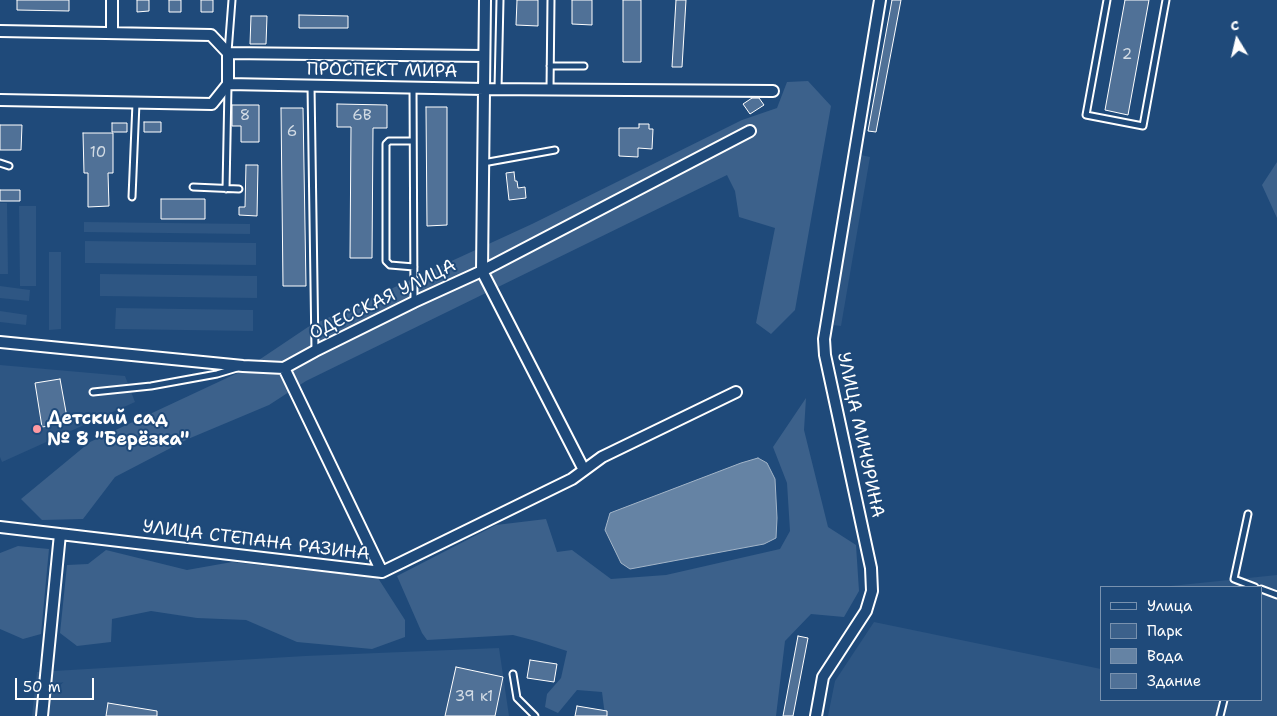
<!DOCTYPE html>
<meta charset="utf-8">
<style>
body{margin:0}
#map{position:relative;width:1277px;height:716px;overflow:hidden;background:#1f4a7a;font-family:"Shantell Sans",sans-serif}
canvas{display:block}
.legend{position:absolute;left:1100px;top:586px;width:162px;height:115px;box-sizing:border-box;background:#1f4a7a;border:1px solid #7992af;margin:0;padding:6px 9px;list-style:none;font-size:15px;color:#fff}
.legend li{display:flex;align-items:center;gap:10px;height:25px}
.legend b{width:25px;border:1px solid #7992af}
.north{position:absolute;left:1212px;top:15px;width:50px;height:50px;-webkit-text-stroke:4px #1f4a7a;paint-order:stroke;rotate:351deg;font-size:14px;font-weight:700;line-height:20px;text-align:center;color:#fff}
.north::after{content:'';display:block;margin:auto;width:18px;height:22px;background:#fff;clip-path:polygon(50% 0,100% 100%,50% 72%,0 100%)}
.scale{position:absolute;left:15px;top:678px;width:79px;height:22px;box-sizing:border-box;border:2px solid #fff;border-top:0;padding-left:6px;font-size:15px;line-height:18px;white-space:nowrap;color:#fff;-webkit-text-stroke:4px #1f4a7a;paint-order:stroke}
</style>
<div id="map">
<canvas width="1277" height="716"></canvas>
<ul class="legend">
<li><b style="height:6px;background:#1f4a7a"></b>Улица</li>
<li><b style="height:14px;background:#3c618b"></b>Парк</li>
<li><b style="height:14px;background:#6583a4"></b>Вода</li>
<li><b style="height:14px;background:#507197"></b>Здание</li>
</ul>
<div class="north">С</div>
<div class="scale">50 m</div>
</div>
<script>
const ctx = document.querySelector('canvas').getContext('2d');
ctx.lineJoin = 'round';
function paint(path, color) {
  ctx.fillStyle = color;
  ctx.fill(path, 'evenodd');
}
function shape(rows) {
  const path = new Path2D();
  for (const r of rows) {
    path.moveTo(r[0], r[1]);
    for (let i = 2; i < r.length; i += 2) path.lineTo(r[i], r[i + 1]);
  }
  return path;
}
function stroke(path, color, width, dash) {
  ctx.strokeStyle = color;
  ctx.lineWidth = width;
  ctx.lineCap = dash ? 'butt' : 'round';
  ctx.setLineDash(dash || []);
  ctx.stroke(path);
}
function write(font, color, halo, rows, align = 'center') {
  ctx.font = font + ' "Shantell Sans",sans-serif';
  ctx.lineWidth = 4;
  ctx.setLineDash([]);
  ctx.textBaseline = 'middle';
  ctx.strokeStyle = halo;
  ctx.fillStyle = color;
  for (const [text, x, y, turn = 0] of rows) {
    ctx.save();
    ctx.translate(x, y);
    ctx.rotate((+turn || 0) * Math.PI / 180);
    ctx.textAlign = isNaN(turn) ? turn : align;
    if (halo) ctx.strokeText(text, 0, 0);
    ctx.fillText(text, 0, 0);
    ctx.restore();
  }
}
paint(shape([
 [861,155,870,157,841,326,832,325],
 [0,203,7,203,8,274,0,274],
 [19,206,36,206,36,286,20,286],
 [84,222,250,224,250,234,84,232],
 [85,241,256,243,256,265,85,263],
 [49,252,61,252,61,329,49,330],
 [100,274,257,276,257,298,100,296],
 [0,286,30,290,29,301,0,298],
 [116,308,253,310,253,331,115,329],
 [0,311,27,315,26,325,0,322],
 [0,365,125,376,135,402,2,462,0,457],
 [1277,575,1277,716,828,716,835,681,874,622,1101,669,1101,700,1261,700,1261,587,1161,587],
 [499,648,509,716,32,716,37,672,305,656]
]), '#2e5683');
paint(shape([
 [808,81,831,106,795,310,771,334,756,323,775,228,739,217,735,191,727,175,306,381,269,405,188,439,115,477,83,519,42,520,21,499,90,442,244,370,308,327,532,224,742,120,777,108,787,82],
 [1277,162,1277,218,1262,185],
 [806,398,804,430,828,527,856,545,859,591,844,617,811,614,785,641,776,716,605,716,602,692,577,690,558,713,545,707,547,694,561,678,567,651,536,641,513,635,427,640,422,633,397,576,496,525,546,519,557,552,572,550,611,579,666,575,780,549,790,531,787,483,773,447],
 [18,546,49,549,41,634,23,639,0,629,0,553],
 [106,550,187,570,232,562,378,578,405,620,405,637,372,649,297,642,246,620,197,618,151,611,112,619,111,642,77,646,60,633,67,565,88,564]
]), '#3c618b');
const water = shape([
 [758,458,767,463,775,479,777,518,776,538,764,544,630,569,621,563,605,530,610,513,741,463,758,458]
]);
paint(water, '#6583a4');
stroke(water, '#a3b5c8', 1);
const building = shape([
 [17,0,69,0,69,11,17,10,17,0],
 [137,0,149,0,149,11,137,12,137,0],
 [169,0,181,0,181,12,169,12,169,0],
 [201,0,213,0,213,12,201,12,201,0],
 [517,0,538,0,538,26,516,25,517,0],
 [572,0,592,0,592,25,572,24,572,0],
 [623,0,641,0,641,62,623,62,623,0],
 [676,0,686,0,682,67,672,67,676,0],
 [892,0,901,0,876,132,868,131,892,0],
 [1125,0,1149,0,1128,115,1105,110,1125,0],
 [299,15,348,16,348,28,299,28,299,15],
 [251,16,267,16,266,44,250,44,251,16],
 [752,98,759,98,764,105,750,114,743,104,752,98],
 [337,104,387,105,387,128,373,128,372,258,350,258,351,127,337,127,337,104],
 [232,105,259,105,259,142,241,142,241,126,232,126,232,105],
 [426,107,447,107,447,225,427,226,426,107],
 [281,108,303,108,306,286,283,286,281,108],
 [144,122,161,122,161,132,144,132,144,122],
 [112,123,127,123,127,132,112,132,112,123],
 [639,124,649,124,649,129,653,129,652,149,638,148,638,157,619,156,619,128,639,128,639,124],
 [0,125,22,125,21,150,0,150,0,125],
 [83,133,113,133,113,173,108,173,109,206,88,207,88,173,84,173,83,133],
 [246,165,258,165,257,216,239,215,239,207,245,207,246,165],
 [514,172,515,181,517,181,518,188,525,187,526,198,509,200,506,173,514,172],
 [0,190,20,190,20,201,0,201,0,190],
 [161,199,205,199,205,219,161,219,161,199],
 [60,379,68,423,42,427,35,383,60,379],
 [798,636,808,638,793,716,783,716,798,636],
 [530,660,557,664,554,682,527,678,530,660],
 [456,667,503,677,495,716,445,716,456,667],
 [108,703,157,711,157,716,106,716,108,703],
 [577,706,607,711,607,716,575,716,577,706]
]);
paint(building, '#507197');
stroke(building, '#fff', 1);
const lane = shape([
 [1107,0,1086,115,1143,126,1166,0],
 [228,52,232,0],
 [550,66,584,66],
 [311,86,315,350],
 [413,87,414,301],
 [498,89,500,0],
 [550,89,551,0],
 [413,141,389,141,386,144,386,261,390,265,414,267],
 [0,163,9,166],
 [483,163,555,150],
 [193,187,239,189],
 [226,189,228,87],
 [132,197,136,103],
 [93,392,151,386,217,374,237,368],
 [1248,514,1234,579,1255,587],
 [1261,589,1277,595],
 [513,674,517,698,535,716],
 [1220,716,1224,700]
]);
const street = shape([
 [485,0,482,271,584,470],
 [0,31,211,35,228,53,484,56],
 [112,32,112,0],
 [228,84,228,53],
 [0,100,212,104,228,84,484,89,773,91],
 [0,342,243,366,284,368,315,351,414,302,482,271,750,131],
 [284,368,382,572],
 [0,527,382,572,572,479,602,457,736,392],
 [42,716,60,534],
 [816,716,823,677,866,611,872,591,871,568,825,355,824,339,880,0]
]);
stroke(lane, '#fff', 9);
stroke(street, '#fff', 14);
stroke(lane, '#1f4a7a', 5);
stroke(street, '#1f4a7a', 10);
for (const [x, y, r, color] of [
 [37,429,5,"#ff9aa2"]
]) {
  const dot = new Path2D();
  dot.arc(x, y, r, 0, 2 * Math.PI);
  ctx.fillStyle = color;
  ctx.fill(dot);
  stroke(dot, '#1f4a7a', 2);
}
write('15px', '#d3dce5', null, [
 ["2",1127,55],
 ["8",245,116],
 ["6В",362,116],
 ["6",292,132],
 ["10",98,153],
 ["39 к1",474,697]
]);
write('18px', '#fff', '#1f4a7a', [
 ["ПРОСПЕКТ МИРА",382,71,1],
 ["ОДЕССКАЯ УЛИЦА",383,300,-26],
 ["УЛИЦА МИЧУРИНА",860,435,78],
 ["УЛИЦА СТЕПАНА РАЗИНА",256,541,7]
]);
write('bold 18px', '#fff', '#1f4a7a', [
 ["Детский сад",47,419],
 ["№ 8 \"Берёзка\"",47,440]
], 'left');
</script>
